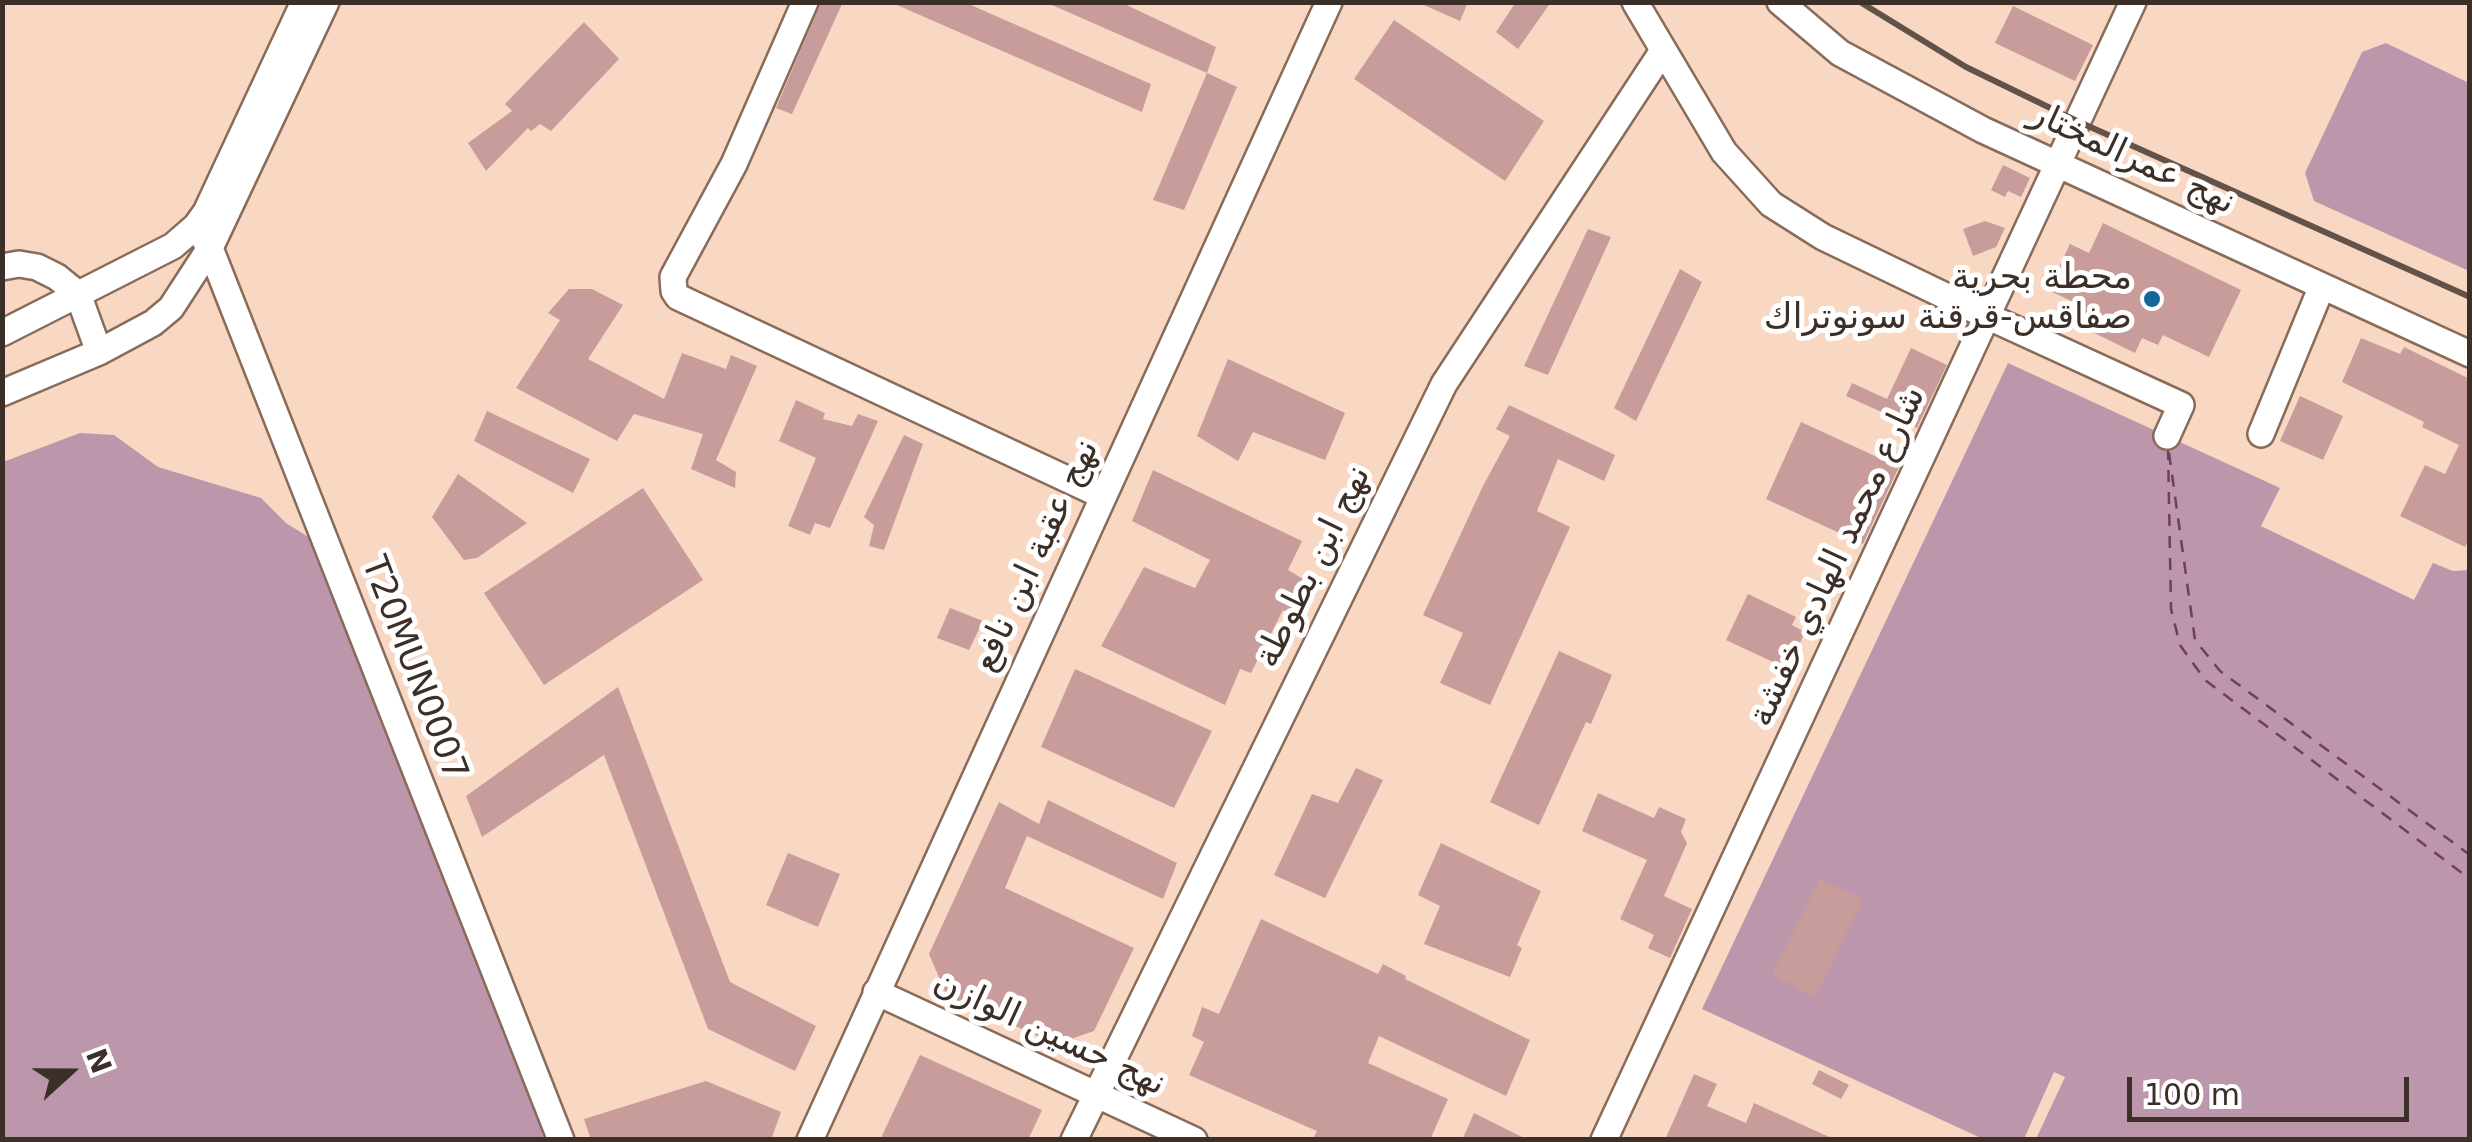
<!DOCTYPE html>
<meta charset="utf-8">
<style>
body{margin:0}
#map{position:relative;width:2472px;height:1142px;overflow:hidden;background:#f8d8c3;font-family:"DejaVu Sans",sans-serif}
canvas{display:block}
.frame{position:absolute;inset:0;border:5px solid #3c2f27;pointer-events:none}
.north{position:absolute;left:20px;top:1022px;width:100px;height:100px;-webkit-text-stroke:8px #fff;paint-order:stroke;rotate:69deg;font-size:28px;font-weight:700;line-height:40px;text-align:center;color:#3c2f27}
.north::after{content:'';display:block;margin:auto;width:35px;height:45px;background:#3c2f27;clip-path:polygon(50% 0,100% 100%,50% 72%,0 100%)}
.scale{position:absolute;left:2127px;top:1077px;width:282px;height:45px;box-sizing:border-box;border:5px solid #3c2f27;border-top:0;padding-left:12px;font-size:30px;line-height:35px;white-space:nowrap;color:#3c2f27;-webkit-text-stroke:8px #fff;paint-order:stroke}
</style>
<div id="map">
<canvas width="2472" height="1142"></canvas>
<div class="frame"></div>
<div class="north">N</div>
<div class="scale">100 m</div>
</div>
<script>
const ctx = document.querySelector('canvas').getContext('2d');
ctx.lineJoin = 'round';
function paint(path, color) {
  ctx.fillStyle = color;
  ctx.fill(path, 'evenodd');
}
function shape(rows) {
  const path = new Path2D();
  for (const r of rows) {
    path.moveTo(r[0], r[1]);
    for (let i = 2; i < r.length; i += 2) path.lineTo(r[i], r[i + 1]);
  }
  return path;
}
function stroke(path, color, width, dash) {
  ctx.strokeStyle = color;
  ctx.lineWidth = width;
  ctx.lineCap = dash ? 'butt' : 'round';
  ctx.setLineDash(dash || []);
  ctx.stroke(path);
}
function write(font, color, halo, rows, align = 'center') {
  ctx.font = font + ' "DejaVu Sans",Cairo,sans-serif';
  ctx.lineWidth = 10;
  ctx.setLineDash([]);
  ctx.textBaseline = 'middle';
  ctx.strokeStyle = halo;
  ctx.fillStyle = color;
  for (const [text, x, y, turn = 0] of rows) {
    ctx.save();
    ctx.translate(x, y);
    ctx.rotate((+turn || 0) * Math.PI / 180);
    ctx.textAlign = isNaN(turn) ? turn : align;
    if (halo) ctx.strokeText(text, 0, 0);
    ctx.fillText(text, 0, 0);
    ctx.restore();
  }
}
paint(shape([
 [2386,43,2469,83,2469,271,2314,201,2305,173,2362,52],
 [2008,363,2280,488,2261,526,2414,600,2433,563,2453,571,2469,570,2469,1139,1983,1139,1702,1009],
 [80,433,114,435,158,467,261,498,286,523,310,538,546,1139,3,1139,3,462]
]), '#bc96ab');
paint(shape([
 [2054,1072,2065,1077,2036,1139,2024,1139]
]), '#f8d8c3');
stroke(shape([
 [2168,448,2171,609,2180,645,2205,680,2470,879],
 [2169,453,2195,640,2220,671,2470,855]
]), '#723e5c', 2.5, [12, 10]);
paint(shape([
 [821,2,843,2,792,114,776,108],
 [890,2,964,2,1151,84,1142,112],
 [1045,2,1120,2,1216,47,1207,73],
 [1417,2,1468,2,1460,21],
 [1516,2,1551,2,1518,49,1496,32],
 [2013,6,2093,45,2075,81,1995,43],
 [1394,20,1544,121,1505,181,1354,79],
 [584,22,619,59,551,131,540,124,531,131,528,128,486,171,468,143,512,111,505,104],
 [1207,73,1237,87,1184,210,1153,200],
 [2003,165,2030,178,2021,197,2008,191,2005,197,1991,190],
 [1985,221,2005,228,1996,247,1973,256,1963,229],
 [2103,223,2241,290,2209,357,2163,335,2158,345,2142,338,2135,353,2078,325,2086,308,2048,290,2070,244,2089,253],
 [1588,229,1611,237,1548,375,1524,366],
 [1680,269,1702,282,1636,421,1614,408],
 [569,289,592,289,623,305,588,359,664,399,682,353,726,369,731,355,757,366,716,460,736,472,735,488,691,469,703,434,634,414,617,441,516,388,560,320,548,313],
 [2361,338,2400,354,2404,347,2470,379,2470,538,2465,547,2400,516,2425,465,2445,474,2459,445,2422,427,2424,422,2342,382],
 [1911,348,1947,365,1917,428,1846,396,1852,383,1887,399],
 [1228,359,1345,413,1325,460,1253,432,1238,461,1197,436],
 [2300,396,2343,416,2323,460,2280,441],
 [796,400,825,413,823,419,852,426,858,414,878,421,830,528,815,523,810,535,788,526,816,458,779,441],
 [1509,405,1615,455,1604,481,1558,459,1537,511,1570,527,1490,705,1440,683,1463,633,1423,615,1483,486,1510,436,1496,429],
 [487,411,590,459,573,493,474,441],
 [1801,422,1899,467,1863,544,1766,499],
 [904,435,923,444,884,550,869,546,874,525,864,517],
 [1153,470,1302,541,1288,570,1310,583,1296,617,1283,610,1251,673,1240,669,1225,705,1101,646,1144,567,1195,588,1210,560,1132,521],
 [458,474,527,523,477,558,464,560,432,517],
 [643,488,703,580,544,685,484,593],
 [1748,594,1796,617,1792,625,1805,632,1788,669,1726,640],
 [950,608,983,621,969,650,937,638],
 [1559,651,1612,675,1591,724,1586,722,1539,825,1490,802],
 [1075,669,1212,731,1174,808,1041,747],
 [618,687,730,982,816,1026,795,1071,708,1029,604,755,482,837,466,796],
 [1356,768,1383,780,1325,898,1274,875,1312,794,1338,803],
 [1598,793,1654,818,1659,807,1686,819,1681,832,1687,843,1664,896,1692,909,1670,958,1648,948,1654,935,1620,919,1647,860,1582,831],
 [1048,800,1177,863,1163,899,1027,836,1005,888,1134,948,1094,1031,1056,1044,947,996,929,954,999,802,1039,824],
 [1441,843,1541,891,1517,945,1522,948,1510,977,1424,944,1440,906,1418,895],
 [788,853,840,874,818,927,766,905],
 [1820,879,1863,899,1815,998,1772,974],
 [1261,919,1378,974,1383,964,1406,976,1405,979,1530,1040,1506,1096,1379,1036,1368,1063,1448,1099,1430,1140,1312,1140,1317,1131,1189,1075,1204,1042,1192,1036,1202,1007,1219,1014],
 [920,1055,1042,1110,1028,1140,880,1140],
 [1819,1070,1849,1085,1841,1099,1812,1084],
 [1694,1074,1717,1084,1707,1106,1746,1123,1754,1103,1836,1140,1665,1140],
 [706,1081,781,1112,771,1140,591,1140,584,1119],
 [1474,1113,1528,1140,1462,1140]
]), '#c89c9b');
const minor = shape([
 [805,2,734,164,673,277,674,291,678,297,1103,496],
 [1635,2,1724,152,1771,204,1823,237,1989,317,2181,405,2167,436],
 [1780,2,1840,53,1983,130,2470,354],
 [196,226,210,248,561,1140],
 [2,267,19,264,37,267,57,277,78,294,99,352],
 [2,333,173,246,196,226,206,212,304,2],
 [2,393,99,352,153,323,171,308,210,248,326,2],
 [2261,434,2322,286],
 [876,992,1194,1140],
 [810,1140,1329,2],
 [1074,1140,1444,384,1662,52],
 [1604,1140,2133,2]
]);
stroke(minor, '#886b59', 30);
stroke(minor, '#fff', 25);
stroke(shape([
 [1860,2,1966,67,2077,121,2470,297]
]), '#635248', 6);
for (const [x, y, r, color] of [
 [2152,299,10,"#166799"]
]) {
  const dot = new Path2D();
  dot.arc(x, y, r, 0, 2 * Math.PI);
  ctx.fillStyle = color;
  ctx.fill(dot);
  stroke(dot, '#fff', 4);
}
write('35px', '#3c2f27', '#fff', [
 ["نهج عمرالمختار",2132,159,25],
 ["نهج عقبة ابن نافع",1037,556,-65],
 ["شارع محمد الهادي خفشة",1838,557,-65],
 ["نهج ابن بطوطة",1314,567,-64],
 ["T20MUN0007",413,669,69],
 ["نهج حسين الوازن",1049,1034,25]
]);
write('35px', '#3c2f27', '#fff', [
 ["محطة بحرية",2132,279],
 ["صفاقس-قرقنة سونوتراك",2132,319]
], 'right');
</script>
